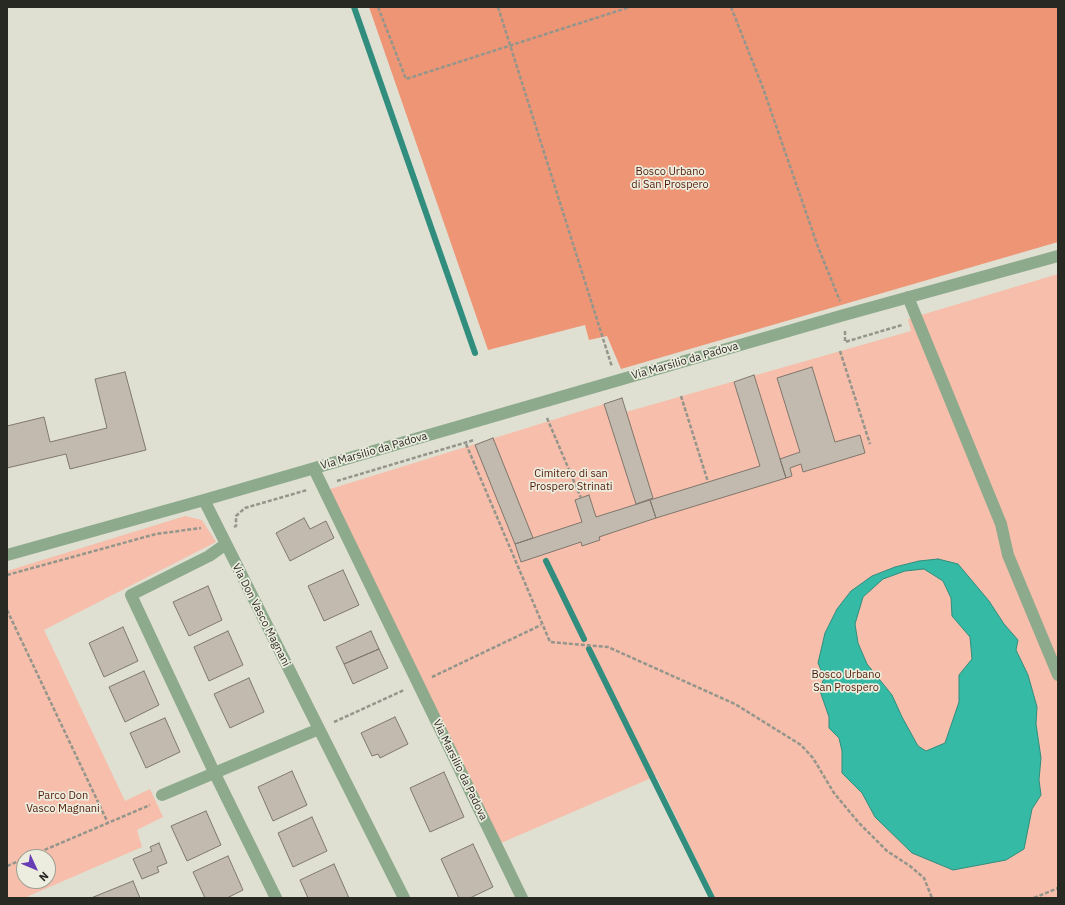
<!DOCTYPE html>
<style>
body{margin:0}
#map{position:relative;width:1065px;height:905px;overflow:hidden;background:#dfe0d2;font-family:"IBM Plex Sans",sans-serif}
canvas{display:block}
.frame{position:absolute;inset:0;border:8px solid #292924;pointer-events:none}
.north{position:absolute;left:16px;top:849px;width:40px;height:40px;box-sizing:border-box;background:#eceddf;border:1px solid #9e9f94;border-radius:50%;rotate:134deg;font-size:11px;font-weight:700;line-height:16px;text-align:center;color:#292924}
.north::after{content:'';display:block;margin:auto;width:14px;height:18px;background:#673cb4;clip-path:polygon(50% 0,100% 100%,50% 72%,0 100%)}
</style>
<div id="map">
<canvas width="1065" height="905"></canvas>
<div class="frame"></div>
<div class="north">N</div>
</div>
<script>
const ctx = document.querySelector('canvas').getContext('2d');
ctx.lineJoin = 'round';
function paint(path, color) {
  ctx.fillStyle = color;
  ctx.fill(path, 'evenodd');
}
function shape(rows) {
  const path = new Path2D();
  for (const r of rows) {
    path.moveTo(r[0], r[1]);
    for (let i = 2; i < r.length; i += 2) path.lineTo(r[i], r[i + 1]);
  }
  return path;
}
function stroke(path, color, width, dash) {
  ctx.strokeStyle = color;
  ctx.lineWidth = width;
  ctx.lineCap = dash ? 'butt' : 'round';
  ctx.setLineDash(dash || []);
  ctx.stroke(path);
}
function write(font, color, halo, rows, align = 'center') {
  ctx.font = font + ' "IBM Plex Sans",sans-serif';
  ctx.lineWidth = 3.5;
  ctx.setLineDash([]);
  ctx.textBaseline = 'middle';
  ctx.strokeStyle = halo;
  ctx.fillStyle = color;
  for (const [text, x, y, turn = 0] of rows) {
    ctx.save();
    ctx.translate(x, y);
    ctx.rotate((+turn || 0) * Math.PI / 180);
    ctx.textAlign = isNaN(turn) ? turn : align;
    if (halo) ctx.strokeText(text, 0, 0);
    ctx.fillText(text, 0, 0);
    ctx.restore();
  }
}
paint(shape([
 [1058,274,1058,898,715,898,656,776,501,843,327,490,604,404,626,412,911,331,908,319],
 [185,516,202,520,216,542,44,630,125,801,150,789,163,817,137,830,142,847,24,898,7,898,7,571],
 [24,857,48,857,48,881,24,881]
]), '#f6beab');
paint(shape([
 [369,7,1058,7,1058,242,621,369,607,336,589,340,585,325,488,350]
]), '#ee9576');
const water = shape([
 [938,559,958,564,989,601,1004,624,1018,640,1016,650,1028,675,1037,707,1036,724,1041,758,1039,780,1041,795,1032,809,1024,849,1006,860,953,870,912,853,875,817,862,793,842,773,842,751,839,738,829,728,829,717,820,691,824,677,818,663,825,633,837,609,851,591,872,576,895,567,919,561,938,559],
 [924,569,943,581,951,598,952,616,970,637,972,659,959,675,959,702,945,743,926,751,918,746,902,717,892,695,867,664,858,643,855,624,863,597,883,579,905,571,924,569]
]);
paint(water, '#35baa5');
stroke(water, '#318e7e', 1);
stroke(shape([
 [354,7,475,353],
 [546,561,584,639],
 [589,649,712,898]
]), '#318e7e', 6);
const building = shape([
 [812,367,835,442,860,435,865,453,803,472,801,464,790,468,792,476,786,478,780,459,800,452,777,378,812,367],
 [125,372,146,450,70,469,66,454,7,468,7,426,44,417,50,442,107,428,95,379,125,372],
 [754,375,786,478,656,518,650,500,760,466,734,382,754,375],
 [622,398,653,498,636,504,604,404,622,398],
 [493,438,533,538,515,544,475,445,493,438],
 [589,495,596,517,650,500,656,518,599,537,600,540,582,546,581,542,521,562,515,544,582,522,575,500,589,495],
 [304,518,310,529,326,521,334,538,290,561,276,533,304,518],
 [343,570,359,605,324,621,308,586,343,570],
 [208,586,222,620,189,636,173,602,208,586],
 [123,627,138,661,104,677,89,643,123,627],
 [228,631,243,665,209,681,194,647,228,631],
 [371,631,379,649,344,664,336,647,371,631],
 [379,649,388,668,353,684,344,664,379,649],
 [144,671,159,705,125,722,109,687,144,671],
 [249,678,264,712,230,728,214,694,249,678],
 [395,717,408,744,380,758,378,754,372,756,361,733,395,717],
 [165,718,180,752,146,768,130,733,165,718],
 [292,771,307,805,273,821,258,787,292,771],
 [444,772,464,817,430,832,410,788,444,772],
 [206,811,221,845,187,861,171,826,206,811],
 [312,817,327,851,293,867,278,833,312,817],
 [159,843,167,863,157,867,159,872,142,879,133,859,152,851,150,847,159,843],
 [473,844,493,887,470,898,459,898,441,859,473,844],
 [228,856,243,890,227,898,205,898,193,872,228,856],
 [334,864,349,898,308,898,300,880,334,864],
 [133,881,140,898,91,898,133,881]
]);
paint(building, '#c2baaf');
stroke(building, '#7f776d', 1);
stroke(shape([
 [378,7,406,79,630,7],
 [498,7,612,367],
 [731,7,763,88,818,247,840,301],
 [845,331,845,342,902,325],
 [840,351,870,444],
 [681,396,708,482],
 [547,418,581,498],
 [466,444,550,642,608,647,735,704,801,745,813,758,834,793,859,823,887,851,910,866,924,878,932,898],
 [337,481,474,440],
 [234,527,236,526,236,516,245,508,307,490],
 [7,575,156,534,201,528],
 [7,610,108,823],
 [432,677,541,625],
 [334,722,404,690],
 [28,857,150,805],
 [7,866,24,859],
 [1034,898,1058,888]
]), '#94958b', 2.5, [4, 2]);
stroke(shape([
 [908,297,1001,524,1008,555,1058,675],
 [314,469,522,898],
 [204,500,404,898],
 [226,544,209,556,131,595,214,772,276,898],
 [7,555,204,500,844,315,1058,256],
 [162,795,319,729]
]), '#8eaa8d', 12);
write('11px', '#521b06', '#eceddf', [
 ["Bosco Urbano",670,172],
 ["di San Prospero",670,185],
 ["Cimitero di san",571,474],
 ["Prospero Strinati",571,487],
 ["Bosco Urbano",846,675],
 ["San Prospero",846,688],
 ["Parco Don",63,796],
 ["Vasco Magnani",63,809]
]);
write('11px', '#292924', '#eceddf', [
 ["Via Marsilio da Padova",685,361,-16],
 ["Via Marsilio da Padova",374,451,-16],
 ["Via Don Vasco Magnani",261,615,63],
 ["Via Marsilio da Padova",460,770,64]
]);
</script>
